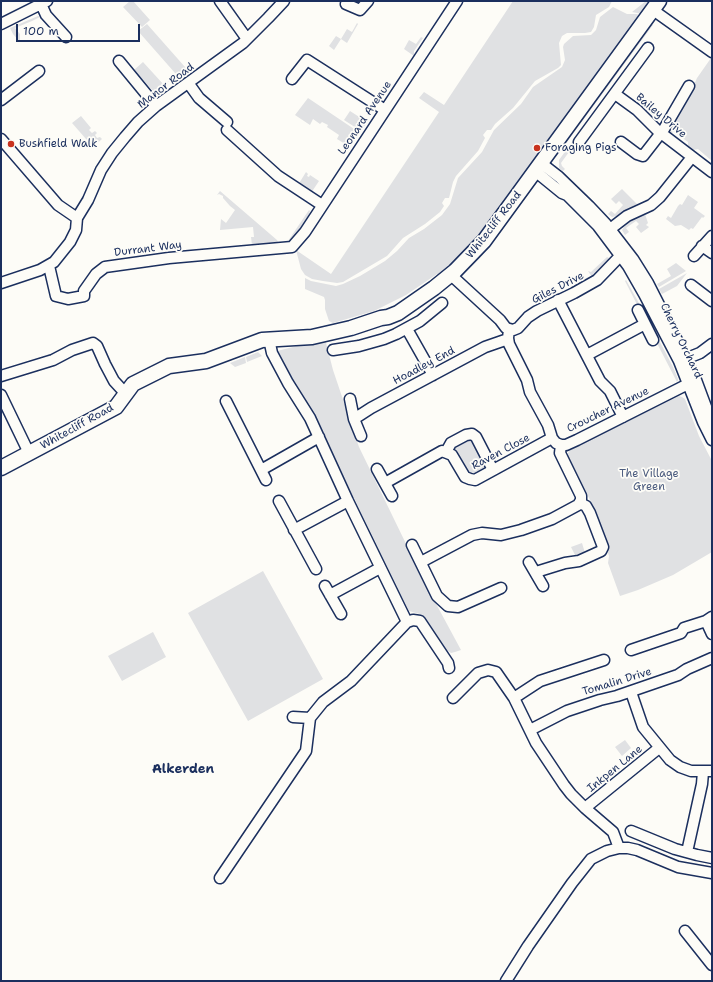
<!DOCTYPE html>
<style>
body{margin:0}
#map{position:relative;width:713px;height:982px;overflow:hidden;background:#fdfcf7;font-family:"Shantell Sans",sans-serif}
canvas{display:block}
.frame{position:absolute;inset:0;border:2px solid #1b2f5e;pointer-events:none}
.scale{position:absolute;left:16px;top:24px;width:124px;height:18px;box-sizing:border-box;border:2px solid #1b2f5e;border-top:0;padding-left:5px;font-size:12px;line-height:14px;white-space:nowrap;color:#1b2f5e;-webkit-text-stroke:3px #fdfcf7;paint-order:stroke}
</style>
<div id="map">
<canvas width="713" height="982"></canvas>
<div class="frame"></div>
<div class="scale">100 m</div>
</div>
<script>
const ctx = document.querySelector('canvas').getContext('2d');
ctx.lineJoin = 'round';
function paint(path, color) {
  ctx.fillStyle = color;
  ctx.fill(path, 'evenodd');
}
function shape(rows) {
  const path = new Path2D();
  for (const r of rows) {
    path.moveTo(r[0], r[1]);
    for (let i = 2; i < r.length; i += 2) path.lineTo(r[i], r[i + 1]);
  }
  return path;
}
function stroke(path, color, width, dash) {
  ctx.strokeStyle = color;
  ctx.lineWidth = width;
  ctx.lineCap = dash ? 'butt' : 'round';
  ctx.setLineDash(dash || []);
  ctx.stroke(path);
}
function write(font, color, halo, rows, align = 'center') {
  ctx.font = font + ' "Shantell Sans",sans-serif';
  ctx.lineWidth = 3.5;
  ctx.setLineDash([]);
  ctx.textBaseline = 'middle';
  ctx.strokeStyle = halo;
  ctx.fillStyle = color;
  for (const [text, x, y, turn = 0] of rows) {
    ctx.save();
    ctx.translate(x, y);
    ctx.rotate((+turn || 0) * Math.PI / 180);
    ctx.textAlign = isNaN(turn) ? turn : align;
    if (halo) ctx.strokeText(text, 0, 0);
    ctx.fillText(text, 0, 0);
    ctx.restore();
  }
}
paint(shape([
 [130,1,133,1,150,20,142,27,123,7],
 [513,1,612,1,609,7,596,15,594,27,591,32,585,33,567,33,562,36,559,43,561,65,558,68,535,81,513,108,495,124,491,130,487,130,483,135,485,138,478,151,456,176,453,182,449,198,445,198,442,203,444,206,440,212,425,224,403,238,387,256,343,282,337,283,323,281,312,279,305,275,301,269,296,250,331,274,439,112,419,98,424,92,444,105],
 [646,1,655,1,642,14,632,12],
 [613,7,627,14,637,14,643,18,484,233,441,278,437,274,406,295,374,311,333,323,329,321,325,309,325,300,324,297,305,289,305,278,311,281,336,286,343,284,360,276,385,261,397,251,409,238,424,229,442,215,450,204,458,178,482,152,494,130,521,104,533,87,562,67,565,60,563,47,564,44,573,36,591,35,596,30,600,17],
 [38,16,40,17,32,21,15,28,20,34,20,41,19,41,13,34,10,28],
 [649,22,653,25,556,157,553,155],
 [357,23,358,24,347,43,341,39,334,50,329,46,336,36,341,39,347,29,352,32],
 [147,24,185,67,186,71,183,75,179,75,175,73,138,31],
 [421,37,423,38,414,51,414,56,404,49,409,40,416,44],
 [711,58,712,59,712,161,698,149,693,150,688,146,688,142,674,132,671,133,666,129,690,94,697,78],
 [143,62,164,85,171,79,156,94,134,70],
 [610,90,611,91,583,133,578,134,574,140,574,145,561,163,562,166,565,169,563,171,559,168,559,160],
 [308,98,360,133,350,147,337,139,339,135,327,127,328,125,322,122,320,124,313,119,310,125,295,115],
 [350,111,367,122,361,131,344,120],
 [81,116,91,128,89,130,92,133,95,131,97,133,95,135,97,138,100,137,102,139,93,147,72,123],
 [306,172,308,174,307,176,309,177,310,175,319,181,311,193,298,185],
 [529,186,533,188,491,245,480,258,460,278,459,276],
 [622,189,637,204,627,209,617,216,612,217,608,214,611,211,615,214,623,205,619,201,616,204,611,199],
 [220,191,277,240,278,242,252,245,251,237,254,237,253,227,220,230,221,219,226,223,235,210,230,206,223,198,223,196,219,194,217,195],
 [688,195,698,202,694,208,705,216,703,218,702,217,693,229,691,228,689,230,681,225,675,226,666,219,668,216,671,218,678,206,680,204,682,205],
 [309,210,310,211,308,217,294,237,288,241],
 [645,214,648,223,646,225,649,227,648,228,641,233,636,227,639,224,636,221,626,228,629,232,625,235,622,230,624,227,634,218],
 [607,257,609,258,606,263,592,277,588,271,591,272],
 [676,263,686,271,659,287,657,284,671,276,667,269],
 [687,273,677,286,662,294,659,289],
 [626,280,649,321,646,322,625,281],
 [650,323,673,367,678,379,678,381,677,382,647,324],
 [325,339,333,370,359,447,427,587,461,650,455,652,451,653,445,649,423,615,409,611,315,418,277,351],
 [258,352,262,356,247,362,246,357],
 [245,357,246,363,235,367,230,363],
 [679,396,682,397,685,399,699,436,712,461,712,552,673,575,638,590,620,596,608,563,609,556,608,553,609,549,590,500,568,457,568,453,570,450],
 [465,438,473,439,488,469,478,474,477,471,476,472,477,475,470,475,453,451,452,448],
 [582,543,585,553,575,555,571,547],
 [263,571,323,679,248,721,188,613],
 [153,632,166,657,122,681,108,656],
 [625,740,631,748,622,756,615,747]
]), '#e0e1e3');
const street = shape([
 [220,1,247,39],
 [41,4,46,15,66,37],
 [346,4,360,10,368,1],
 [653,10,712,52],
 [1,24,47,1],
 [119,61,156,106],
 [292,79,307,60,385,110],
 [189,84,199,98,227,122],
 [615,94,637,110,657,130,712,172],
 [1,100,39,71],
 [227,130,278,176,322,205],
 [1,139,58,205,77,218],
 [579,142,648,48],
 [621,142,637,154,643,156,664,129,689,86],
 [541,163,559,177,589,206,606,224,633,259,648,283,681,348,696,380,712,423],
 [535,171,562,193,567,195,598,226,628,266,644,294,679,361,703,422,712,440],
 [605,233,627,216,651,205,660,197,692,157],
 [702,246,712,253],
 [694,256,712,236],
 [49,266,56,296,68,299,84,296,84,291,96,274,105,267,169,258,292,247,305,232,457,1],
 [451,275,500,320,506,328,513,330,518,328,528,317,537,311,574,293,597,280,623,253,622,250],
 [1,283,40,270,54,262,70,242,76,230,77,218,88,200,101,170,112,153,125,137,138,122,156,106,243,43,268,18,284,1],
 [691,285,712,301],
 [558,300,600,381,610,391,623,417],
 [638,310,653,340],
 [407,329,433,375],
 [509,330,508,338,509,344,527,380,530,392,548,425,552,438,556,443,561,445,566,445,577,440,694,381],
 [269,339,272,353,288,383,310,418,348,501,407,622,351,681,323,702,310,718,293,717],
 [333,350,359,346,384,339,396,334,420,321,442,303],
 [587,355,645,324],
 [680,361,700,353,712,344],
 [1,376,53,360,72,350,93,343,97,346,105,364,114,381,126,394],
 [1,395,29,453],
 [350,399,354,419,361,436],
 [226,401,266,480],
 [354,419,371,408,485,347,508,339],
 [446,452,451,443,466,435,472,434,476,437,493,470],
 [377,469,392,496],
 [261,470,319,437],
 [385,483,442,451,452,455,465,477,470,479,475,480,552,438],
 [279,501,316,569],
 [294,530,348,501],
 [412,545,437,596,448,606,458,607,501,588],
 [421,562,472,535,482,533,501,535,521,530,552,519,578,505,581,500,581,496,560,453,561,445],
 [529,562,543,586],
 [536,572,565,563,579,561,601,551,603,547,590,513,586,506,580,503],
 [325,586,341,614],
 [330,595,380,568],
 [706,621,712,634],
 [407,622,413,620,420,621,448,663,449,668],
 [631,650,681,633,684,628,706,621,712,617],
 [631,692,643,727,670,760,680,767,691,771,712,771],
 [453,698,478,673,488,670,496,672,514,698,536,743,564,785,571,794,585,808,613,832,619,848],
 [514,698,540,681,604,660],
 [530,730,567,711,600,700,617,696,678,675,687,669,712,658],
 [585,808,659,748],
 [631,831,675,849,697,855,712,858],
 [687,852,702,784,703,772],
 [220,878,306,751,310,718],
 [685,931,712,965],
 [506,981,528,946,572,883,591,859,607,851,619,848,628,848,637,850,678,867,712,873]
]);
const secondary = shape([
 [1,468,116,407,133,384,169,366,206,361,262,340,312,337,351,328,381,318,388,317,398,313,434,288,455,271,484,241,659,1]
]);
stroke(street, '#1b2f5e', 13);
stroke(secondary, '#1b2f5e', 17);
stroke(street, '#fdfcf7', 10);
stroke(secondary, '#fdfcf7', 14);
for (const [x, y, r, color] of [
 [11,144,4,"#c8321e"],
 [537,148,4,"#c8321e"]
]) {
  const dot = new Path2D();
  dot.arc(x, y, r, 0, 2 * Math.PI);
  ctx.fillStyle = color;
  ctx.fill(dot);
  stroke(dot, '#fdfcf7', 1.5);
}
write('11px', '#1b2f5e', '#fdfcf7', [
 ["Manor Road",166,86,-37],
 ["Bailey Drive",661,116,40],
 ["Leonard Avenue",365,118,-56],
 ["Whitecliff Road",494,225,-52],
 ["Durrant Way",148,249,-7],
 ["Giles Drive",558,288,-27],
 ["Cherry Orchard",681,341,64],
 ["Hoadley End",424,366,-28],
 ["Croucher Avenue",608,410,-26],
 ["Whitecliff Road",77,427,-29],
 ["Raven Close",501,452,-28],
 ["Tomalin Drive",617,682,-17],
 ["Inkpen Lane",615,769,-39]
]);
write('11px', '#1b2f5e', '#fdfcf7', [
 ["Bushfield Walk",19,144],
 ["Foraging Pigs",545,148]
], 'left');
write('11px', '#4c5c7f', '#fdfcf7', [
 ["The Village",649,474],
 ["Green",649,487]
]);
write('bold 13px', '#1b2f5e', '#fdfcf7', [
 ["Alkerden",183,770]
]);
</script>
